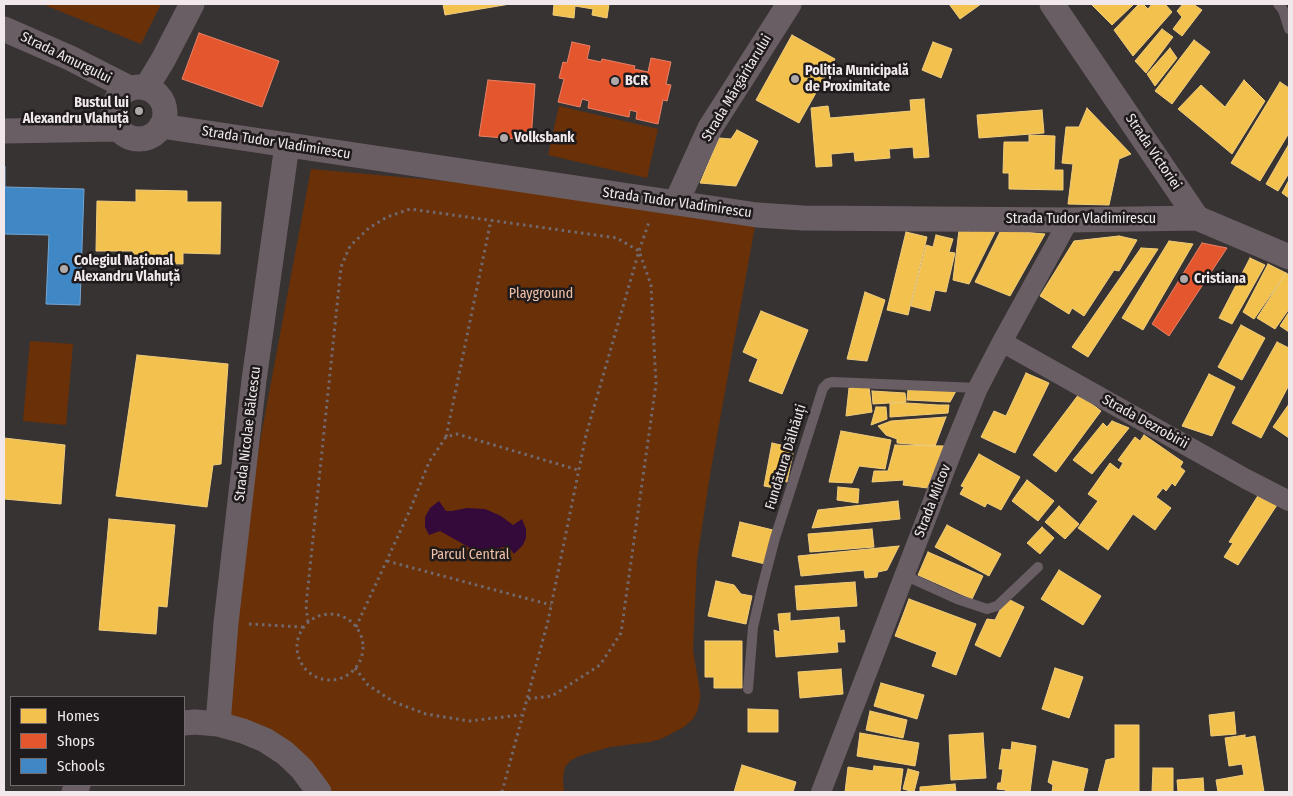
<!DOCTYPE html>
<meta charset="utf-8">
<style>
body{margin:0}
#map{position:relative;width:1293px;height:796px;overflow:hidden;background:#383333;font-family:"Fira Sans Condensed",sans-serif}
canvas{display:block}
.frame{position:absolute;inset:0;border:5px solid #f0e8ea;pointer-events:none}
.legend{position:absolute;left:10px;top:696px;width:175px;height:90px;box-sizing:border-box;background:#1f1a1b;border:1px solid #736c6e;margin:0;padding:6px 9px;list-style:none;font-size:15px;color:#f0e8ea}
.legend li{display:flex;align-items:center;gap:10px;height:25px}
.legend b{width:25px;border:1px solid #736c6e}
</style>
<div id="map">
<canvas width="1293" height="796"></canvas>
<div class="frame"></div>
<ul class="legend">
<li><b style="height:14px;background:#f2c14e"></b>Homes</li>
<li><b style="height:14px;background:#e4572e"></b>Shops</li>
<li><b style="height:14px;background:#3f88c5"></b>Schools</li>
</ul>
</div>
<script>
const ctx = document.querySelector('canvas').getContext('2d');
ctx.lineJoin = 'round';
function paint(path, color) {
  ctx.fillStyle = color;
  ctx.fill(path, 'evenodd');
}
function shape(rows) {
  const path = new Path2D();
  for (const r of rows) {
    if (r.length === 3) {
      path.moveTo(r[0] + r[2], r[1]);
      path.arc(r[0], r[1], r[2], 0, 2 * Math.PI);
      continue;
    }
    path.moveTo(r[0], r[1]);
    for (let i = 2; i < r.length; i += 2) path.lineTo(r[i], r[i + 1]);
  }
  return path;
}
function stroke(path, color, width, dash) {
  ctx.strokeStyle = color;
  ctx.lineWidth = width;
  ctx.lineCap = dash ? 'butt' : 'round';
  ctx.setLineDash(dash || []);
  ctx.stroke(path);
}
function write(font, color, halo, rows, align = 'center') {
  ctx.font = font + ' "Fira Sans Condensed",sans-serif';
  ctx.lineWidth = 5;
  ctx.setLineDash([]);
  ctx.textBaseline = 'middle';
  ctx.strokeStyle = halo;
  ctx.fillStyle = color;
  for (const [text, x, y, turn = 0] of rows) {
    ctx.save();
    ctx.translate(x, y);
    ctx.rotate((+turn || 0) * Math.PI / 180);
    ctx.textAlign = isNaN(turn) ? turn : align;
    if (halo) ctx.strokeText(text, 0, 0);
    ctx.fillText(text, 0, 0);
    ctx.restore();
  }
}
paint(shape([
 [42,4,161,4,141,44],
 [559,106,658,129,647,178,548,155],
 [311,169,656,200,757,215,711,469,697,559,693,650,700,692,700,700,697,712,693,719,684,727,661,739,650,742,610,747,579,756,570,761,565,767,563,778,564,792,319,792,317,788,218,724,226,623],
 [30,341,73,344,66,425,23,421]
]), '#6a3007');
paint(shape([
 [439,501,446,511,452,511,467,508,485,509,501,516,513,525,522,519,526,529,526,538,523,545,514,554,508,546,491,550,472,549,440,531,429,535,425,527,425,517,430,508]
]), '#340a3b');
const homes = shape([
 [443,4,510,4,445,15,443,4],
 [554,4,609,4,607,18,592,15,593,9,575,6,574,18,553,15,554,4],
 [949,4,981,4,960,19,949,4],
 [1091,4,1134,4,1112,25,1091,4],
 [1139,4,1143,4,1148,9,1152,4,1165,4,1172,12,1133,56,1114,30,1139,4],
 [1183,4,1193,4,1202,10,1182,36,1173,29,1182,17,1177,11,1183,4],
 [1162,29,1173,37,1146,73,1135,61,1162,29],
 [792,35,835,59,799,123,756,100,792,35],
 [1194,40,1210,52,1172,104,1155,91,1194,40],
 [933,42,952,49,941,78,922,70,933,42],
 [1170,48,1177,58,1155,86,1147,74,1170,48],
 [1244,80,1265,101,1232,154,1178,109,1201,85,1225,107,1244,80],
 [1280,82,1289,88,1289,108,1287,112,1289,113,1289,133,1260,181,1231,163,1280,82],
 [924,99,929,157,914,158,913,147,889,149,890,158,855,161,854,152,831,154,832,166,816,167,811,108,828,106,830,118,911,111,910,100,924,99],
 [1087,108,1131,154,1119,159,1109,205,1068,204,1073,164,1062,163,1066,127,1079,127,1087,108],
 [1042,110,1044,133,979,138,977,115,1042,110],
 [737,130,758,141,736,186,700,183,719,138,731,139,737,130],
 [1029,135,1055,136,1054,170,1063,170,1063,190,1009,189,1009,173,1003,173,1004,142,1029,142,1029,135],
 [1289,144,1289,173,1278,191,1266,184,1289,144],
 [1289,180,1289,198,1282,193,1289,180],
 [136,190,187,191,187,202,221,202,220,254,183,253,183,264,133,263,133,251,96,251,97,201,136,202,136,190],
 [975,227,996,230,969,284,953,280,959,230,973,232,975,227],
 [1001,230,1045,234,1010,296,975,282,1001,230],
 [906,232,927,237,908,315,887,310,906,232],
 [936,235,953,239,949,252,955,253,946,292,935,290,930,311,911,306,926,245,933,247,936,235],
 [1119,236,1137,240,1119,271,1114,270,1084,316,1072,308,1069,314,1040,296,1074,241,1119,236],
 [1169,241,1193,244,1143,330,1122,318,1169,241],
 [1141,248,1158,249,1088,357,1072,347,1141,248],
 [1250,258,1265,265,1232,324,1219,318,1250,258],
 [1268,264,1286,273,1254,319,1243,312,1268,264],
 [1286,273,1289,275,1289,309,1275,329,1257,318,1286,273],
 [865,292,885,300,867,361,847,359,865,292],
 [761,311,808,330,782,394,749,381,758,359,743,352,761,311],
 [1289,312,1289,332,1280,326,1289,312],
 [1241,325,1265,338,1242,380,1218,367,1241,325],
 [1277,342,1289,348,1289,385,1261,438,1232,423,1277,342],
 [137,355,228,364,221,464,213,465,207,507,116,496,137,355],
 [1026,373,1049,383,1015,453,981,437,994,411,1006,416,1026,373],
 [1209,374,1235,387,1212,436,1182,426,1209,374],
 [869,387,872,412,846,416,849,388,869,387],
 [908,390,956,391,950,402,907,400,908,390],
 [872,391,905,393,906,402,873,404,872,391],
 [1079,394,1101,411,1056,472,1033,455,1079,394],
 [890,402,938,405,949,405,948,413,890,417,890,402],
 [1289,404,1289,438,1273,427,1289,404],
 [876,407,886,407,887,419,871,425,876,407],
 [946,417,935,446,897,443,897,439,886,435,878,426,891,421,946,417],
 [1112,421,1129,428,1092,474,1073,460,1103,423,1107,427,1112,421],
 [841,431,891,440,885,469,859,466,852,483,829,482,841,431],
 [1144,435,1183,462,1180,467,1185,471,1175,486,1172,483,1166,491,1163,488,1156,497,1171,508,1155,530,1133,514,1108,550,1078,528,1098,501,1088,494,1110,463,1119,470,1123,463,1118,460,1135,437,1140,441,1144,435],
 [4,438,65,445,61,504,4,499,4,438],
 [772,443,794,448,787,482,782,481,781,489,764,486,772,443],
 [895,445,944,446,928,488,903,485,904,480,872,482,874,471,888,471,895,445],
 [979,454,1020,477,1001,510,987,503,985,507,960,494,964,487,961,486,979,454],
 [1027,480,1054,501,1038,521,1012,501,1027,480],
 [838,487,859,489,858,503,837,500,838,487],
 [1259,494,1277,505,1238,565,1224,557,1233,543,1229,542,1259,494],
 [898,501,900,519,812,528,818,510,898,501],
 [1059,506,1079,524,1065,539,1045,522,1059,506],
 [109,519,175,525,167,607,158,606,156,634,99,630,109,519],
 [740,522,773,530,765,564,732,556,740,522],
 [947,525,1001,554,989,576,935,547,947,525],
 [1042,527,1054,538,1040,554,1027,543,1042,527],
 [872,529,874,547,810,552,808,534,872,529],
 [899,546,887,570,878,572,877,577,865,578,864,570,801,576,798,556,899,546],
 [928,552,983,576,972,599,918,575,928,552],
 [1059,570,1101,596,1083,625,1041,599,1059,570],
 [716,581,734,585,741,594,752,596,746,624,708,616,716,581],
 [855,582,857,606,797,610,795,586,855,582],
 [1006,598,1024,607,1000,657,975,645,987,619,995,620,1006,598],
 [909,599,976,624,956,675,932,666,937,652,895,636,909,599],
 [790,613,790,621,839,617,840,631,844,630,845,642,837,642,838,652,776,657,774,630,780,632,778,614,790,613],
 [705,641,742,641,742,688,714,688,714,677,705,677,705,641],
 [1055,668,1083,677,1069,718,1042,709,1055,668],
 [841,669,843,694,800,698,798,672,841,669],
 [881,683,924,695,917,719,874,706,881,683],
 [748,709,778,710,778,732,748,732,748,709],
 [870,711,907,720,903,738,866,730,870,711],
 [1234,712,1236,734,1211,736,1209,715,1234,712],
 [1115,725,1139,725,1139,792,1098,792,1106,760,1115,758,1115,725],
 [860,733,919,743,915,766,857,756,860,733],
 [983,733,986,778,951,780,949,735,983,733],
 [1245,735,1245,738,1255,736,1264,792,1218,792,1216,780,1244,775,1242,764,1229,766,1225,738,1245,735],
 [1012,742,1036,746,1030,792,1005,792,1006,790,997,789,998,783,1001,783,1003,769,999,769,1002,749,1011,750,1012,742],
 [1053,761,1088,769,1083,792,1052,792,1053,785,1048,782,1053,761],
 [742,765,796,782,793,792,734,792,742,765],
 [874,766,903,769,900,792,845,792,848,767,873,771,874,766],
 [1153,768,1173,768,1173,792,1152,792,1153,768],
 [908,769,919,772,914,792,903,789,908,769],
 [1203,778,1204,792,1178,792,1177,780,1203,778],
 [955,784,956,792,920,792,920,787,955,784]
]);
paint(homes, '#f2c14e');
stroke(homes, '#f1cd7d', 1);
const shops = shape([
 [199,33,279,61,262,107,182,79,199,33],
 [572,42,590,46,587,59,601,62,602,59,635,66,634,69,648,72,651,58,671,62,666,84,671,85,667,101,663,100,658,124,636,119,637,112,630,110,629,117,588,108,589,101,582,99,580,107,558,102,564,79,559,78,563,62,567,63,572,42],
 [488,80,535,84,531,140,479,136,488,80],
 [1202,243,1227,248,1169,336,1152,324,1202,243]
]);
paint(shops, '#e4572e');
stroke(shops, '#e88266', 1);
const schools = shape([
 [4,166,5,166,5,187,84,189,80,305,46,304,49,235,4,234,4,166]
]);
paint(schools, '#3f88c5');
stroke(schools, '#74a5d0', 1);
stroke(shape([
 [446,437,491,220],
 [387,561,551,605],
 [330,647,33],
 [308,622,306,606,341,267,350,246,369,228,387,217,410,209,617,238,639,251,651,285,656,384,621,633,600,665,552,696,527,699],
 [249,624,303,627],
 [356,627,410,510,429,462,446,437,457,434,578,470],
 [355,668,368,685,394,702,426,714,469,721,521,715],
 [502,792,548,621,586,435,639,251,649,222]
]), '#71696d', 3, [2.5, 4]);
stroke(shape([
 [1278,4,1283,10,1289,29],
 [904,575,957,599,987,609,997,606,1038,567],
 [748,689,753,627,763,584,775,538,823,388,828,383,832,382,978,388]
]), '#6a5e65', 10);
stroke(shape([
 [1002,342,1246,479,1289,501],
 [821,792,953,449,978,388,1002,342,1069,220]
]), '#6a5e65', 20);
stroke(shape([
 [1052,4,1197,218,1289,257],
 [4,29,70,58,129,88],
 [139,113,26],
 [146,88,163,60,192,4],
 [161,126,757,215,803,218,1069,220,1197,218],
 [4,131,118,129],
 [676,203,710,128,789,4],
 [184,723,195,722,218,724,243,731,265,740,285,753,302,769,319,792],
 [218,724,226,623,254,380,287,145],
 [74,792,78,785]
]), '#6a5e65', 25);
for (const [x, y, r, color] of [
 [795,79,5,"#b0a9aa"],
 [615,81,5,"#b0a9aa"],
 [139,111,5,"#b0a9aa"],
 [504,138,5,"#b0a9aa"],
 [64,269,5,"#b0a9aa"],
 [1184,279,5,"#b0a9aa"]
]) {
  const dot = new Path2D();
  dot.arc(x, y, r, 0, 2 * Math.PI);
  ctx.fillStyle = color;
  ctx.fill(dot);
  stroke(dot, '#1f1a1b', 2);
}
write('14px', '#f0e8ea', '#1f1a1b', [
 ["Strada Amurgului",66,58,26],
 ["Strada Mărgăritarului",737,88,-59],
 ["Strada Tudor Vladimirescu",276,143,9],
 ["Strada Victoriei",1153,152,56],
 ["Strada Tudor Vladimirescu",677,203,8],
 ["Strada Tudor Vladimirescu",1081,219],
 ["Strada Dezrobirii",1145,422,29],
 ["Strada Nicolae Bălcescu",248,434,-83],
 ["Fundătura Dălhăuți",786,457,-73],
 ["Strada Milcov",933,501,-69]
]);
write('bold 14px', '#f0e8ea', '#1f1a1b', [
 ["Poliția Municipală",805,71],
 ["de Proximitate",805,87],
 ["BCR",625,81],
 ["Bustul lui",129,103,"right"],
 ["Alexandru Vlahuță",129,119,"right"],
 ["Volksbank",514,138],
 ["Colegiul Național",74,261],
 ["Alexandru Vlahuță",74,277],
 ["Cristiana",1194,279]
], 'left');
write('14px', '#f0c1a9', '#1f1a1b', [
 ["Playground",541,294],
 ["Parcul Central",470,555]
]);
</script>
